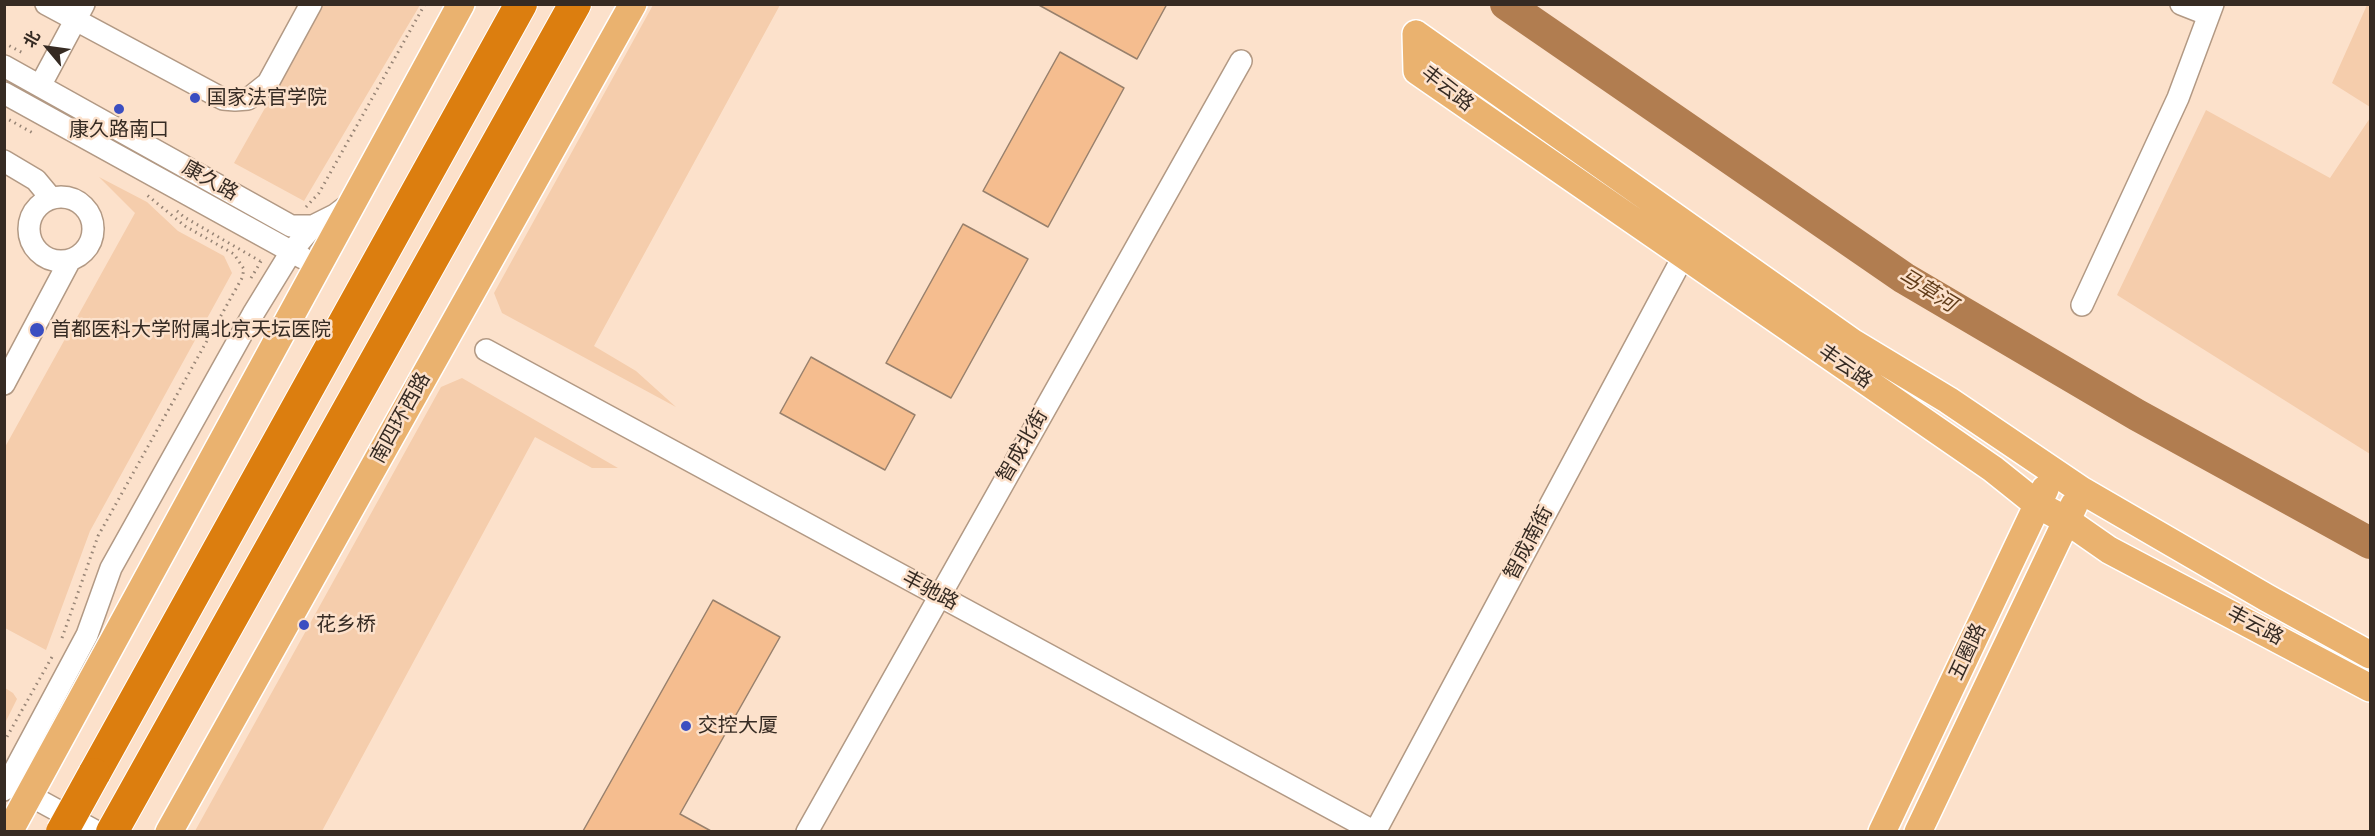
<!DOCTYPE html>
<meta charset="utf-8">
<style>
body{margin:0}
#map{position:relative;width:2375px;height:836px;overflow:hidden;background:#fce1cb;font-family:Bitter,"Noto Sans SC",serif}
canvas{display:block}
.frame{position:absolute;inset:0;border:6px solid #362b23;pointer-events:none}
.north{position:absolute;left:18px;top:18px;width:60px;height:60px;-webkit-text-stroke:4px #fce1cb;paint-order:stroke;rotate:299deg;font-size:16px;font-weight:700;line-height:24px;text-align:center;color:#362b23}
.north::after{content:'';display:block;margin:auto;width:21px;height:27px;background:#362b23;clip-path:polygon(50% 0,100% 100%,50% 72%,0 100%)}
</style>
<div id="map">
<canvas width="2375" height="836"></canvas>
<div class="frame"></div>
<div class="north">北</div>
</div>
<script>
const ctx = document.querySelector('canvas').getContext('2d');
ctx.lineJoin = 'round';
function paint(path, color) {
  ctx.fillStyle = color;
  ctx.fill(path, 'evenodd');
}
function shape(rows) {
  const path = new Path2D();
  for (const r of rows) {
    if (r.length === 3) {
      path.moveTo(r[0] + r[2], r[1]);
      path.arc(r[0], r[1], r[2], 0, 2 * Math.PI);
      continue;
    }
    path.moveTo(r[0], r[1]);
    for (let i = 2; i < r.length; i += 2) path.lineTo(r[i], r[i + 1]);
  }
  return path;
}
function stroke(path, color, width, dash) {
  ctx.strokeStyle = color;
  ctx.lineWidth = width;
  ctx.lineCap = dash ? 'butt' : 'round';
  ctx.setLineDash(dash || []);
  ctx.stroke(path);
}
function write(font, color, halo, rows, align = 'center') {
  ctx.font = font + ' Bitter,"Noto Sans SC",serif';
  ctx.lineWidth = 5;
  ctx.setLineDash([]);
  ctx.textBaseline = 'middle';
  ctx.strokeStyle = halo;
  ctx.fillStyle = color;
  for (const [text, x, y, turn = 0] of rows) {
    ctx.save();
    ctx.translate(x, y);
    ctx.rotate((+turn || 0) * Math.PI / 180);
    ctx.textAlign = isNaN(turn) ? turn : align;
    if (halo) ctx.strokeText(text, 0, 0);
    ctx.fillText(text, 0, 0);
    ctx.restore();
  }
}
paint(shape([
 [323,5,420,5,304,201,234,163],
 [653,5,780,5,594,346,636,371,676,407,502,313,494,293],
 [2367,5,2370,5,2370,107,2332,83],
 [2206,110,2330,178,2370,118,2370,454,2117,295],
 [99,177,147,202,178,231,224,256,232,273,90,531,46,650,5,628,5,447,135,213],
 [462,378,618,468,592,468,535,437,322,831,195,831,441,387],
 [5,688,13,693,17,699,5,723]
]), '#f5cdac');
stroke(shape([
 [1506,4,1904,278,2137,415,2370,543]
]), '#b17d50', 32);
const building = shape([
 [1037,4,1167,4,1137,59,1037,4],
 [1060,52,1124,88,1048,227,983,191,1060,52],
 [963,224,1028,259,951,398,886,363,963,224],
 [811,357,915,415,885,470,780,413,811,357],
 [713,600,780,637,680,814,711,831,583,831,713,600]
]);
paint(building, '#f5bd8f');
stroke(building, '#98806c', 1.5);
const minor = shape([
 [46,4,223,99,235,100,248,99,268,83,311,4],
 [2181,4,2209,15],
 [4,66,291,226,313,226,335,215,351,203],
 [40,86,84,4],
 [4,93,303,258],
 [4,161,36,180,51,198],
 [61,229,32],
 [2082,305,2178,98,2213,4],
 [486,350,1375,832],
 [4,384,70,260],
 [4,790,87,635,111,568,253,314,291,252,313,226],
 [29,795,97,832],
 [807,832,1241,61],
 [1375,832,1684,255]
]);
const major = shape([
 [1416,34,1417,71,1993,469,2038,505,2066,520,2109,550,2370,688],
 [1416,34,1852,342,1948,400,2081,490,2267,598,2370,655],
 [9,832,461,4],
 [169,832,633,4],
 [1882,832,2045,489],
 [1918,832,2074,505]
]);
const highway = shape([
 [94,774,521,4],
 [112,832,575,4]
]);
stroke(minor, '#b29984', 24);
stroke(major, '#fff', 30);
stroke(highway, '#fff', 34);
stroke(shape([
 [4,43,23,53],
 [4,117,33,133],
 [306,207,319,193,425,4],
 [177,211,184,217,260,261],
 [251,278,263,258],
 [62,638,98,536,242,278,244,269,234,254,185,226,147,195],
 [4,742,52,657]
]), '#978475', 3, [1.5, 4.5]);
stroke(minor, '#fff', 21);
stroke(major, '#eab26f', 27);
stroke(highway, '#dc7e0f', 32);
const highwayBridge = shape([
 [62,832,94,774]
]);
stroke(highwayBridge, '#fff', 34, []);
stroke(highwayBridge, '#dc7e0f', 32);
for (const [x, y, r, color] of [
 [195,98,6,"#3b4ec1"],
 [119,109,6,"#3b4ec1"],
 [37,330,8,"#3b4ec1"],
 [304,625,6,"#3b4ec1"],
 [686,726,6,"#3b4ec1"]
]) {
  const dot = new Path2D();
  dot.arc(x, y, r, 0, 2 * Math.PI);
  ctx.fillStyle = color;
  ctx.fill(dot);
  stroke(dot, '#fce1cb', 2);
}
write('20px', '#362b23', '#fce1cb', [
 ["丰云路",1447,89,38],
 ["康久路",210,181,29],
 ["丰云路",1845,367,35],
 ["南四环西路",401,418,-61],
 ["智成北街",1023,446,-60],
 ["智成南街",1529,543,-62],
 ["丰驰路",930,591,28],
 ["丰云路",2255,626,28],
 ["五圈路",1968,652,-65]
]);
write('20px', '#362b23', '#fce1cb', [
 ["国家法官学院",207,98],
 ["康久路南口",119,130,"center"],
 ["首都医科大学附属北京天坛医院",51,330],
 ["花乡桥",316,625],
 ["交控大厦",698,726]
], 'left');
write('italic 21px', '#613c19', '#fce1cb', [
 ["马草河",1927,291,31]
]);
</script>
